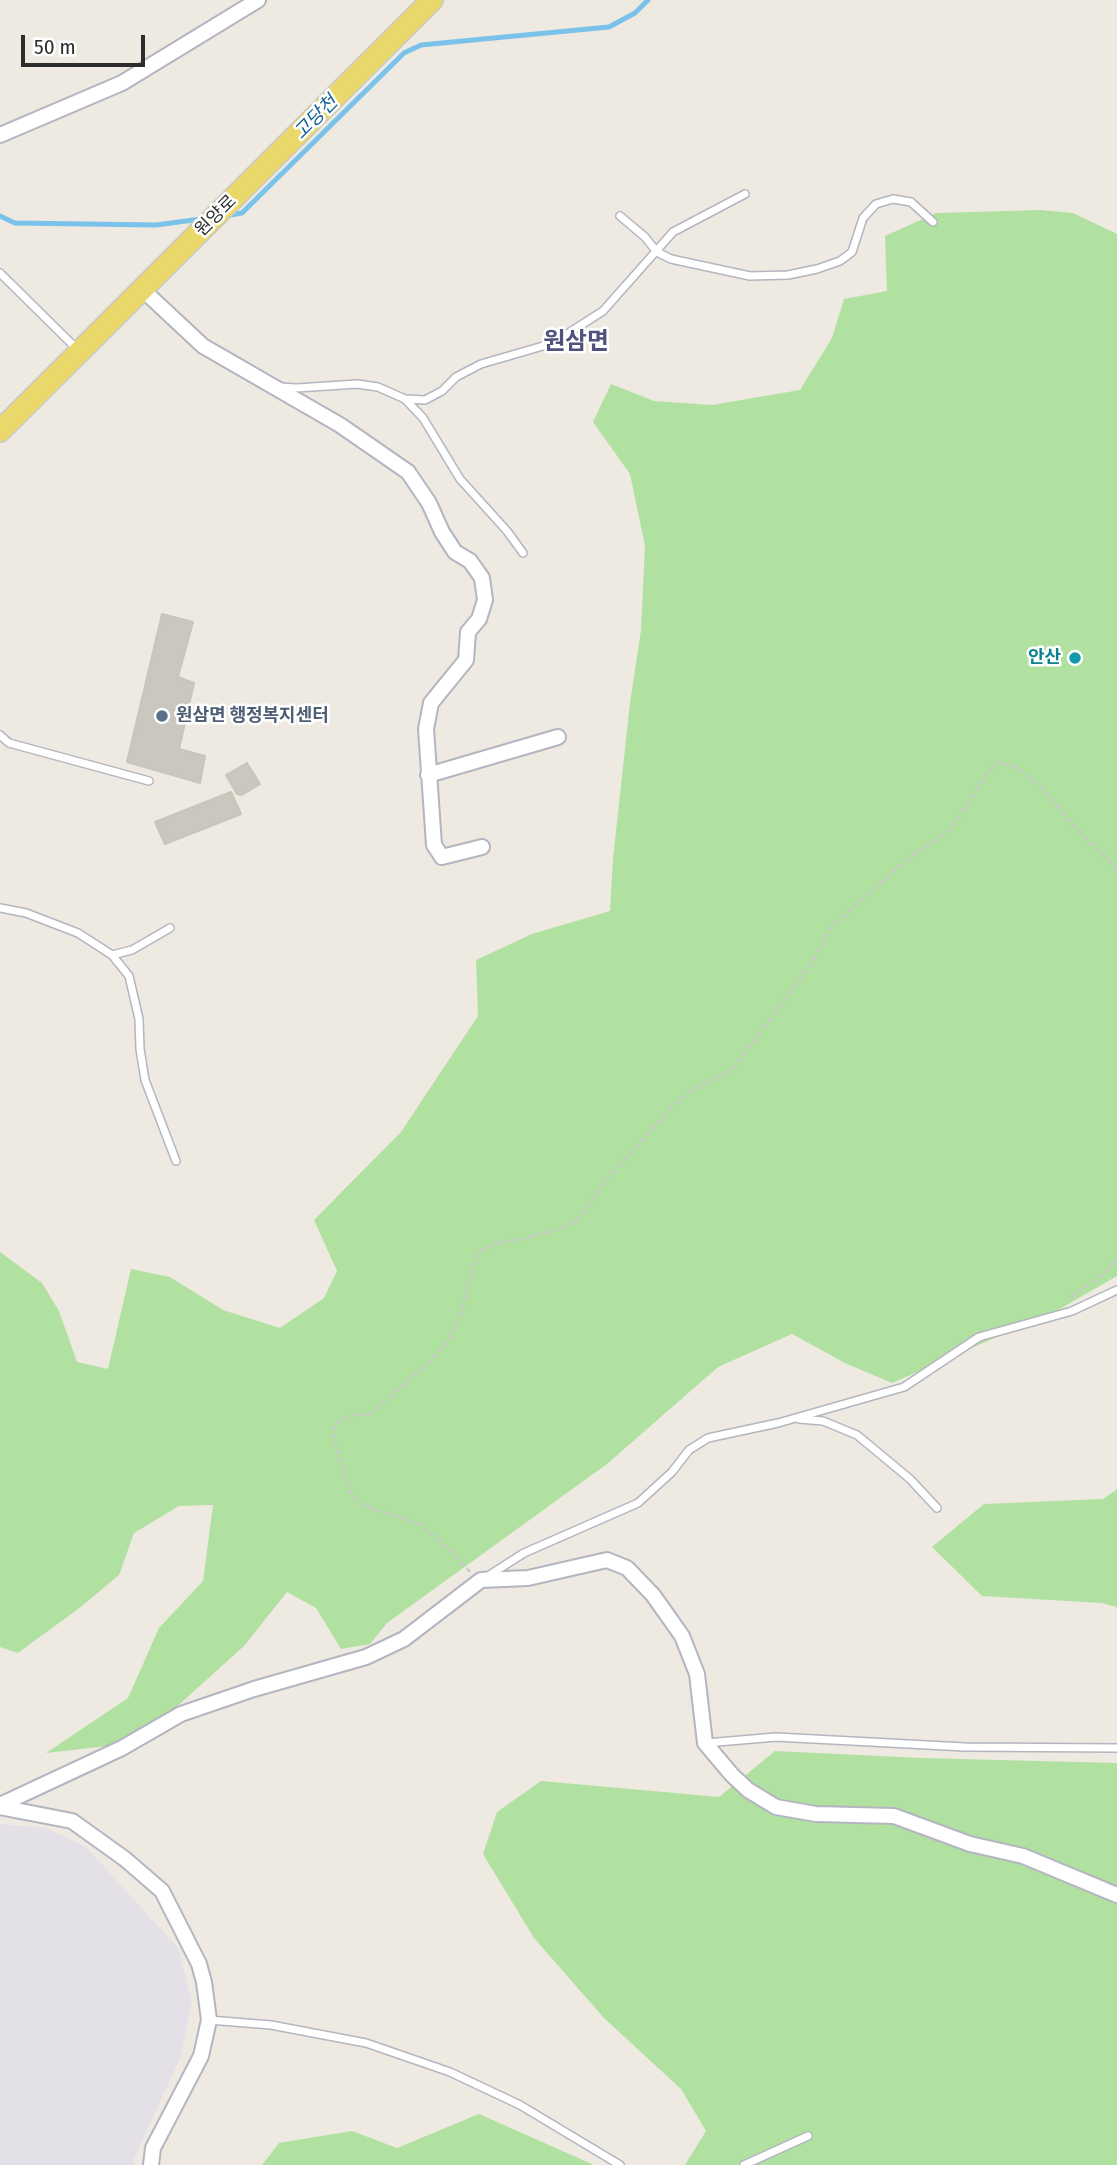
<!DOCTYPE html>
<meta charset="utf-8">
<style>
body{margin:0}
#map{position:relative;width:1117px;height:2165px;overflow:hidden;background:#eee9e1;font-family:"Fira Sans Condensed",sans-serif}
canvas{display:block}
.scale{position:absolute;left:21px;top:35px;width:124px;height:32px;box-sizing:border-box;border:4px solid #2d2d2d;border-top:0;padding-left:9px;font-size:21px;line-height:24px;white-space:nowrap;color:#2d2d2d;-webkit-text-stroke:5px #fff;paint-order:stroke}
</style>
<div id="map">
<canvas width="1117" height="2165"></canvas>
<div class="scale">50 m</div>
</div>
<script>
const ctx = document.querySelector('canvas').getContext('2d');
ctx.lineJoin = 'round';
function paint(path, color) {
  ctx.fillStyle = color;
  ctx.fill(path, 'evenodd');
}
function shape(rows) {
  const path = new Path2D();
  for (const r of rows) {
    path.moveTo(r[0], r[1]);
    for (let i = 2; i < r.length; i += 2) path.lineTo(r[i], r[i + 1]);
  }
  return path;
}
function stroke(path, color, width, dash) {
  ctx.strokeStyle = color;
  ctx.lineWidth = width;
  ctx.lineCap = dash ? 'butt' : 'round';
  ctx.setLineDash(dash || []);
  ctx.stroke(path);
}
function write(font, color, halo, rows, align = 'center') {
  ctx.font = font + ' "Fira Sans Condensed","Noto Sans KR",sans-serif';
  ctx.lineWidth = 5;
  ctx.setLineDash([]);
  ctx.textBaseline = 'middle';
  ctx.strokeStyle = halo;
  ctx.fillStyle = color;
  for (const [text, x, y, turn = 0] of rows) {
    ctx.save();
    ctx.translate(x, y);
    ctx.rotate((+turn || 0) * Math.PI / 180);
    ctx.textAlign = isNaN(turn) ? turn : align;
    if (halo) ctx.strokeText(text, 0, 0);
    ctx.fillText(text, 0, 0);
    ctx.restore();
  }
}
paint(shape([
 [0,1824,45,1828,85,1846,178,1948,192,2002,181,2056,134,2159,134,2165,0,2165]
]), '#e3e1e7');
paint(shape([
 [1041,210,1073,213,1117,234,1117,1276,1058,1310,892,1383,845,1363,792,1334,718,1367,607,1464,387,1623,370,1644,341,1649,316,1608,287,1592,244,1646,162,1720,108,1746,46,1753,128,1698,159,1628,203,1581,213,1505,179,1506,134,1533,119,1575,82,1606,18,1653,0,1647,0,1252,42,1283,59,1311,77,1362,108,1369,131,1269,170,1277,223,1310,280,1328,324,1298,337,1271,314,1220,401,1132,478,1016,476,960,532,934,610,911,613,859,630,703,641,630,645,546,630,474,593,422,611,384,654,401,712,405,800,390,832,338,844,299,887,291,885,236,936,213],
 [1117,1489,1117,1607,1102,1603,982,1596,932,1547,984,1504,1103,1499],
 [775,1751,922,1758,1117,1763,1117,2165,685,2165,706,2131,681,2089,604,2018,534,1938,483,1854,497,1812,541,1781,719,1797],
 [479,2114,594,2165,262,2165,279,2143,352,2131,397,2148]
]), '#b1e1a1');
stroke(shape([
 [0,216,15,223,156,225,201,219],
 [225,216,242,213,404,53,421,45,609,27,635,13,648,0]
]), '#7ac2e9', 5);
const building = shape([
 [162,614,193,622,178,677,194,683,179,749,205,756,200,783,127,762,162,614],
 [247,763,260,784,242,795,237,794,226,775,247,763],
 [231,792,241,814,165,844,155,822,231,792]
]);
paint(building, '#cac7bf');
stroke(building, '#c9c5ba', 2);
const lane = shape([
 [620,216,645,237,657,252,671,259,750,276,788,275,817,269,840,261,852,252,863,218,876,204,893,199,911,202,933,222],
 [0,273,77,349],
 [279,387,297,388,357,384,378,387,405,399,423,418,460,479,507,531,523,553],
 [405,399,425,400,442,391,456,377,481,364,543,346,564,336,603,311,673,232,745,194],
 [0,735,9,743,149,781],
 [0,908,26,913,78,933,112,955,129,976,139,1019,140,1049,145,1080,176,1161],
 [112,955,132,950,170,928],
 [799,1419,823,1421,857,1435,910,1479,937,1508],
 [488,1576,524,1553,638,1503,672,1472,689,1450,708,1438,778,1423,904,1387,979,1337,1072,1311,1117,1290],
 [706,1743,776,1737,965,1747,1117,1748],
 [209,2020,271,2025,366,2043,450,2072,520,2105,620,2165],
 [744,2165,808,2136]
]);
const street = shape([
 [0,135,122,83,258,0],
 [142,289,203,346,340,425,408,472,429,503,442,532,455,552,470,561,482,578,485,600,479,619,468,632,466,660,431,703,426,729,434,845,442,857,482,847],
 [428,775,558,737],
 [0,1805,122,1748,181,1714,254,1689,366,1657,404,1639,481,1580,528,1578,607,1560,627,1568,653,1595,682,1636,697,1674,705,1743,732,1775,748,1790,776,1807,816,1814,894,1816,970,1844,1023,1856,1117,1895],
 [0,1807,72,1821,125,1859,162,1891,199,1964,204,1982,209,2020,201,2056,153,2148,151,2165]
]);
const primary = shape([
 [0,431,432,0]
]);
stroke(lane, '#b4b5c0', 10);
stroke(street, '#b4b5c0', 18);
stroke(primary, '#c8c8c8', 24);
stroke(shape([
 [1071,1297,1104,1274,1117,1258],
 [470,1572,451,1551,421,1525,364,1506,349,1491,333,1434,335,1424,351,1415,370,1414,430,1361,446,1344,458,1322,477,1253,499,1242,521,1239,559,1229,576,1221,607,1179,676,1103,687,1093,733,1069,812,963,832,926,909,858,951,829,990,769,999,762,1018,768,1043,789,1069,821,1117,869]
]), '#c8c8c8', 2.5, [5, 3.5]);
stroke(lane, '#fff', 7);
stroke(street, '#fff', 14);
stroke(primary, '#ead86a', 21);
for (const [x, y, r, color] of [
 [1075,658,7,"#0f9aa8"],
 [162,716,7,"#5c6f8a"]
]) {
  const dot = new Path2D();
  dot.arc(x, y, r, 0, 2 * Math.PI);
  ctx.fillStyle = color;
  ctx.fill(dot);
  stroke(dot, '#fff', 2.5);
}
write('18px', '#2d2d2d', '#fff', [
 ["원양로",216,216,-45]
]);
write('bold 18px', '#0d838f', '#fff', [
 ["안산",1061,658]
], 'right');
write('bold 18px', '#4e5e75', '#fff', [
 ["원삼면 행정복지센터",176,716]
], 'left');
write('italic 19px', '#15609a', '#fff', [
 ["고당천",316,118,-45]
]);
write('bold 24px', '#4f537c', '#fff', [
 ["원삼면",576,342]
]);
</script>
